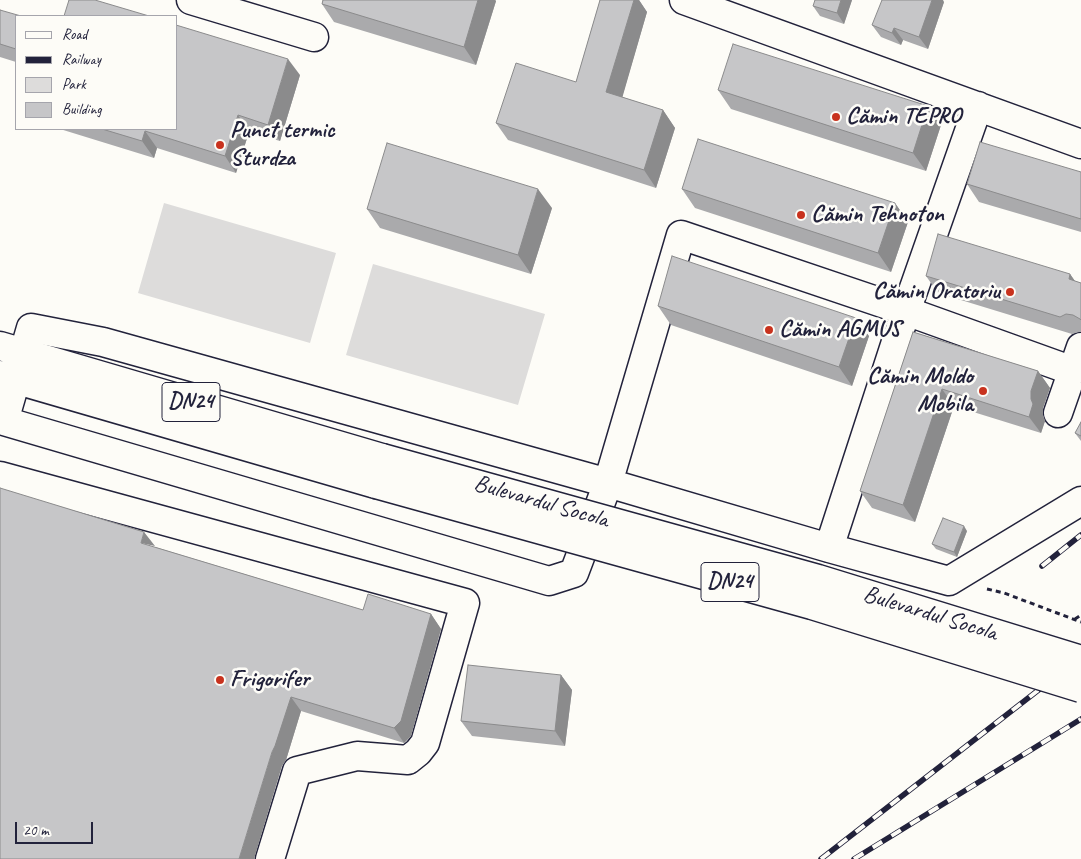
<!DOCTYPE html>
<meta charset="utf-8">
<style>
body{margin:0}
#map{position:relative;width:1081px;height:859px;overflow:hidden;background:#fdfcf7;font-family:Caveat,sans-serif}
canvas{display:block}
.legend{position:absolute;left:15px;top:15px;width:162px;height:115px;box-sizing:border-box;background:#fdfcf7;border:1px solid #a5a5ac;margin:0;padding:6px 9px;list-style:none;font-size:15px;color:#22223b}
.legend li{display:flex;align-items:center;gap:10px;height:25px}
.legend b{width:25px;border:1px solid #a5a5ac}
.scale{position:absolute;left:15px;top:822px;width:78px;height:22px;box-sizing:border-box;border:2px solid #22223b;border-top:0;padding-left:6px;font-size:15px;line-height:18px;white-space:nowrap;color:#22223b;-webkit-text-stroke:4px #fdfcf7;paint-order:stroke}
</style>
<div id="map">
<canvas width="1081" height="859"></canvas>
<ul class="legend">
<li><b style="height:6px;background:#fdfcf7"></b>Road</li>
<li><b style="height:6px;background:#22223b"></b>Railway</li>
<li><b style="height:14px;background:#dddcdb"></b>Park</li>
<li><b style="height:14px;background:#c6c6c8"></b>Building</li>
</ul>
<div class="scale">20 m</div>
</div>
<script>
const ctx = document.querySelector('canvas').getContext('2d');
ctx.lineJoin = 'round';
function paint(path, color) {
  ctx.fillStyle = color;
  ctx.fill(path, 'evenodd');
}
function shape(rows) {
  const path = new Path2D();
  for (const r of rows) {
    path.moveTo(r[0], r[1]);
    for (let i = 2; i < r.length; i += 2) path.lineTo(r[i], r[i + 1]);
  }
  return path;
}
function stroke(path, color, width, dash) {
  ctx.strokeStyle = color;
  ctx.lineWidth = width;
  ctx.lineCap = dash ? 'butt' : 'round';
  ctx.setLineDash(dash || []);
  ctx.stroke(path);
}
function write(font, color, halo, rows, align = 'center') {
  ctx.font = font + ' Caveat,sans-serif';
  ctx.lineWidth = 5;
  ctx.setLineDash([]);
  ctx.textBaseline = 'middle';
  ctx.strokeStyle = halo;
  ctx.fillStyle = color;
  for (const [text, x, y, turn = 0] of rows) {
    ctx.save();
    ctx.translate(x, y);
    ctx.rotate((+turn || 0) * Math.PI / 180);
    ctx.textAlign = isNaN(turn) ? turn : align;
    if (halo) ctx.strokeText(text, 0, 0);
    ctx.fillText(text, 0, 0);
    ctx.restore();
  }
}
paint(shape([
 [164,203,336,253,310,343,138,293],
 [373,264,545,314,518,405,346,355]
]), '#dddcdb');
const minor = shape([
 [191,0,314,37],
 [684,0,1081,144],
 [1073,371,906,311,681,235,608,483,574,573,549,581,4,421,31,328,103,342,608,483,829,548,949,581,1081,501],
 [1058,413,1081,347],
 [0,476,465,603,425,743,418,752,408,760,357,756,297,771,270,859],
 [829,548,906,311,978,106]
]);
const major = shape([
 [0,346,382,458],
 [0,375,376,484]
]);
stroke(minor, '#22223b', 31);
stroke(major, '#22223b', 31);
stroke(shape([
 [987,589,1004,593,1081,622],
 [1075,619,1081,615]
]), '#22223b', 3, [5, 4]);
stroke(minor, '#fdfcf7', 28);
stroke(major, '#fdfcf7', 28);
const rail = shape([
 [1042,566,1081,535],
 [821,859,1081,657],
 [854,859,1081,719]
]);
stroke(rail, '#22223b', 5.5);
stroke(rail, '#fdfcf7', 4, [11]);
const majorBridge = shape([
 [382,458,818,579,1081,660],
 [376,484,812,605,1081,688]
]);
stroke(majorBridge, '#22223b', 31, []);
stroke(majorBridge, '#fdfcf7', 28);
paint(shape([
 [323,0,495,0,496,1,476,65,334,22,322,4],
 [600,0,639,0,647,12,622,97,663,110,675,128,656,188,508,140,496,123,576,82],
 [852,0,844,24,820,16,813,6],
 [944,2,928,49,903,40,901,45,881,37,872,25],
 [0,10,16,16,16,62,0,57],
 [300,75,280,141,249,132,236,173,157,148,154,158,60,129,176,129],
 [718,90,941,125,926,171,731,109],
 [1081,172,1081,232,979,202,967,184],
 [682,189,895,203,908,222,891,272,695,208],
 [552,208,531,274,380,228,367,209],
 [1070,274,1075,281,1081,283,1081,332,1079,332,1072,334,938,293,926,276],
 [658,306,869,336,852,386,671,325],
 [913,332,1038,371,1050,388,1043,408,1043,415,1045,421,1041,433,954,406,915,522,872,508,860,491],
 [1081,422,1081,441,1075,433],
 [967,531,957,557,936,549,932,544],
 [155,547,363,610,431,614,441,629,411,736,404,743,301,711,286,760,282,766],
 [561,675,572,690,565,746,472,736,461,721]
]), '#aaaaac');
paint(shape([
 [478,0,495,0,496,1,476,65,464,47],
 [634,0,639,0,647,12,619,109,606,92],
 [841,0,852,0,844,24,837,13],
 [932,0,943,0,944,2,928,49,919,37],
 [894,28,903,40,901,45,892,33],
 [288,59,300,75,280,141,268,125],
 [928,106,941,125,926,171,913,153],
 [663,110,675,128,656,188,644,170],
 [238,115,249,132,236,173,225,156],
 [145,131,157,148,154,158,142,141],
 [538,189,552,208,531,274,518,255],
 [895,203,908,222,891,272,878,253],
 [1070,274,1081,290,1069,279],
 [856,318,869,336,852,386,839,367],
 [1038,371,1050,388,1043,408,1043,415,1045,421,1041,433,1029,417,1031,391],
 [942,389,954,406,915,522,903,505],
 [964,526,967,531,957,557,954,552],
 [144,532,155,546,141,543],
 [431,614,441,629,411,736,404,743,394,728],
 [561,675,572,690,565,746,555,731],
 [291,697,301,711,286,760,282,766,254,859,239,859,272,752]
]), '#8b8b8c');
const building = shape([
 [69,0,95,0,149,16,64,16,69,0],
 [323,0,478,0,464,47,322,4,323,0],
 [600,0,634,0,606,92,663,110,644,170,496,123,516,63,576,82,600,0],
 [815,0,841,0,837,13,813,6,815,0],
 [882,0,932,0,919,37,894,28,892,33,872,25,882,0],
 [0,10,21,16,16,16,16,49,0,44,0,10],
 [176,25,288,59,268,125,238,115,225,156,145,131,142,141,102,129,176,129,176,25],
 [733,44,928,106,913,153,718,90,733,44],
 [698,139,895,203,878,253,682,189,698,139],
 [980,142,1081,172,1081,219,967,184,980,142],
 [387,143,538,189,518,255,367,209,387,143],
 [938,234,1070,274,1069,279,1081,283,1081,320,1080,319,1073,315,1066,314,1060,317,926,276,938,234],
 [672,256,856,318,839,367,658,306,672,256],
 [913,332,1038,371,1031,391,1031,399,1033,404,1029,417,942,389,903,505,860,491,913,332],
 [1081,422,1081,436,1075,433,1081,422],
 [0,488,144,532,141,543,363,610,368,594,431,614,401,721,394,728,291,697,275,746,272,752,239,859,0,859,0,488],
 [943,518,964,526,954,552,932,544,943,518],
 [468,665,561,675,555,731,461,721,468,665]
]);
paint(building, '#c6c6c8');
stroke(building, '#8b8b8c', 1);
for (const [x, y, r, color] of [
 [836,117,5,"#c8321e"],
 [220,145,5,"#c8321e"],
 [801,215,5,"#c8321e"],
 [1010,292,5,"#c8321e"],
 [769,330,5,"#c8321e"],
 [983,391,5,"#c8321e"],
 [220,680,5,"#c8321e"]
]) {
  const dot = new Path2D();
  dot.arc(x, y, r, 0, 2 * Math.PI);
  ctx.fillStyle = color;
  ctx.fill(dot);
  stroke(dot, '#fdfcf7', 2);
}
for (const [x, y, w] of [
 [191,402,58],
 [730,582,58]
]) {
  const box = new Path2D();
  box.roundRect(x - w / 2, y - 19.5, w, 39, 4);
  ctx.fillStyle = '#fdfcf7';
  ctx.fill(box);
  stroke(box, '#22223b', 1);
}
write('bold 22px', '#22223b', null, [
 ["DN24",191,402],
 ["DN24",730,582]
]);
write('bold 24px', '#22223b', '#fdfcf7', [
 ["Cămin TEPRO",846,117],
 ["Punct termic",230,131],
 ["Sturdza",230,159],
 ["Cămin Tehnoton",811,215],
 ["Cămin Oratoriu",1000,292,"right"],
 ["Cămin AGMUS",779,330],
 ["Cămin Moldo",973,377,"right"],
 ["Mobila",973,405,"right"],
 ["Frigorifer",230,680]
], 'left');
write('24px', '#22223b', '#fdfcf7', [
 ["Bulevardul Socola",541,502,16],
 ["Bulevardul Socola",930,614,17]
]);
</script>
